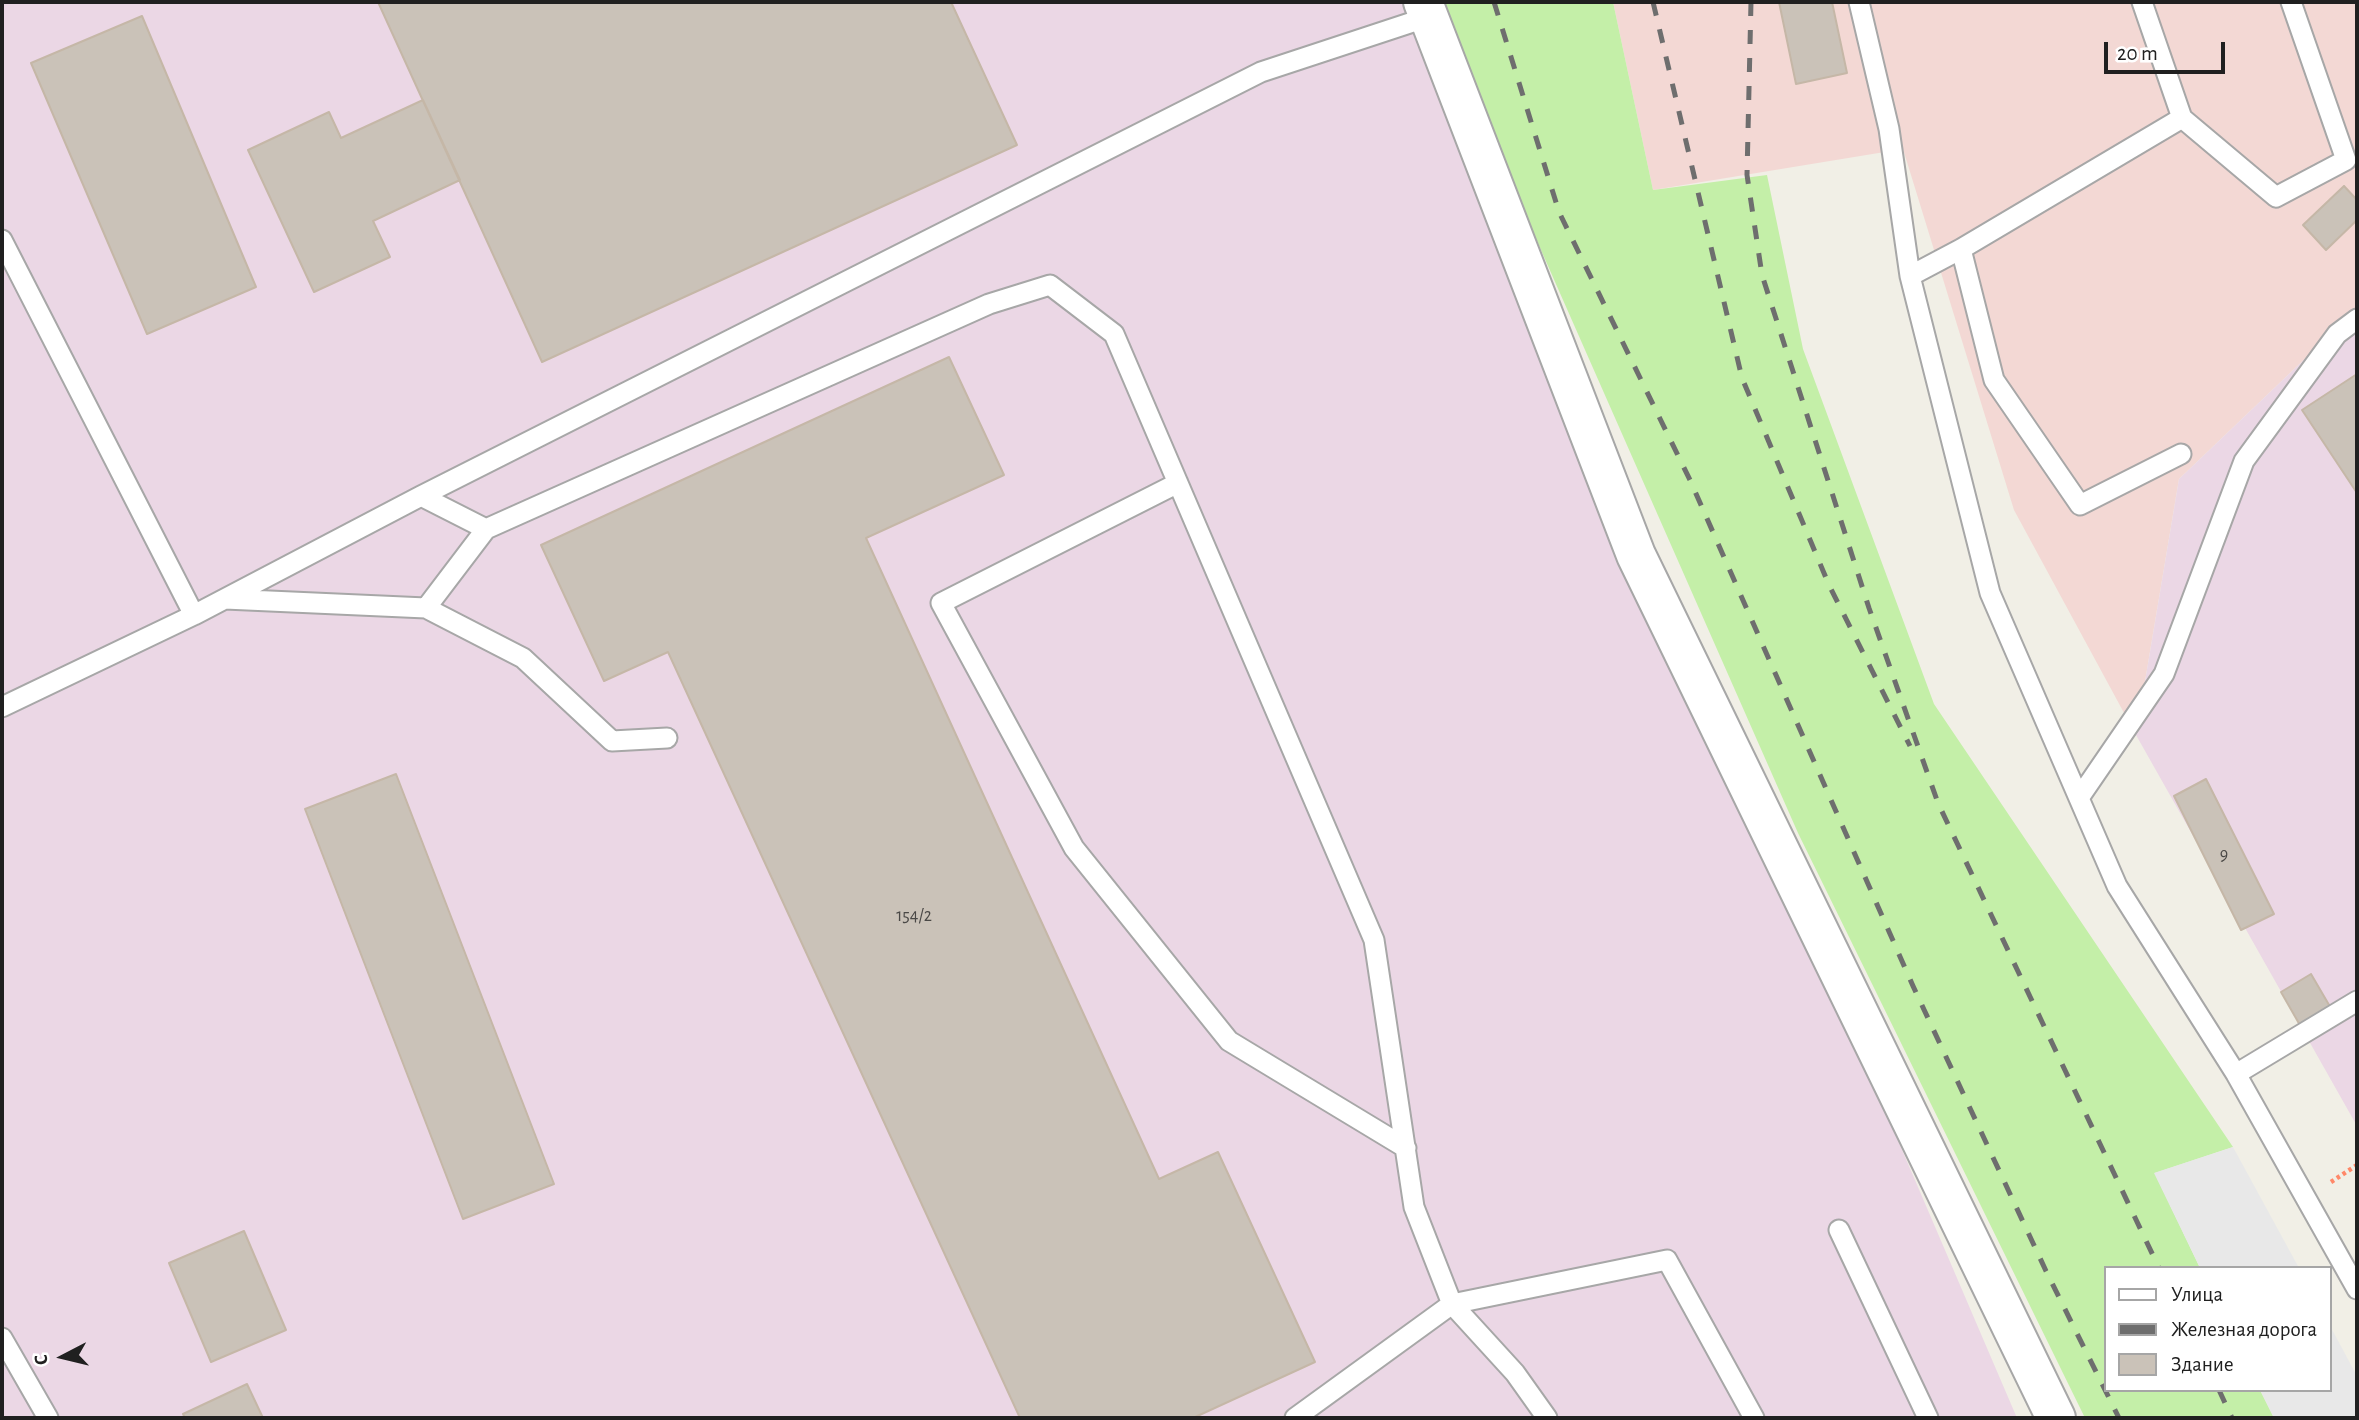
<!DOCTYPE html>
<meta charset="utf-8">
<style>
body{margin:0}
#map{position:relative;width:2359px;height:1420px;overflow:hidden;background:#f1efe6;font-family:"Alegreya Sans",sans-serif}
canvas{display:block}
.frame{position:absolute;inset:0;border:4px solid #202020;pointer-events:none}
.legend{position:absolute;left:2104px;top:1266px;width:228px;height:126px;box-sizing:border-box;background:#fff;border:2px solid #a6a6a6;margin:0;padding:9px 12px;list-style:none;font-size:21px;color:#202020}
.legend li{display:flex;align-items:center;gap:14px;height:35px}
.legend b{width:35px;border:2px solid #a6a6a6}
.north{position:absolute;left:28px;top:1322px;width:70px;height:70px;-webkit-text-stroke:5px #fff;paint-order:stroke;rotate:263deg;font-size:19px;font-weight:700;line-height:28px;text-align:center;color:#202020}
.north::after{content:'';display:block;margin:auto;width:24px;height:32px;background:#202020;clip-path:polygon(50% 0,100% 100%,50% 72%,0 100%)}
.scale{position:absolute;left:2104px;top:42px;width:121px;height:32px;box-sizing:border-box;border:4px solid #202020;border-top:0;padding-left:9px;font-size:21px;line-height:24px;white-space:nowrap;color:#202020;-webkit-text-stroke:5px #fff;paint-order:stroke}
</style>
<div id="map">
<canvas width="2359" height="1420"></canvas>
<div class="frame"></div>
<ul class="legend">
<li><b style="height:9px;background:#fff"></b>Улица</li>
<li><b style="height:9px;background:#6e6e6e"></b>Железная дорога</li>
<li><b style="height:19px;background:#cac2b8"></b>Здание</li>
</ul>
<div class="north">С</div>
<div class="scale">20 m</div>
</div>
<script>
const ctx = document.querySelector('canvas').getContext('2d');
ctx.lineJoin = 'round';
function paint(path, color) {
  ctx.fillStyle = color;
  ctx.fill(path, 'evenodd');
}
function shape(rows) {
  const path = new Path2D();
  for (const r of rows) {
    path.moveTo(r[0], r[1]);
    for (let i = 2; i < r.length; i += 2) path.lineTo(r[i], r[i + 1]);
  }
  return path;
}
function stroke(path, color, width, dash) {
  ctx.strokeStyle = color;
  ctx.lineWidth = width;
  ctx.lineCap = dash ? 'butt' : 'round';
  ctx.setLineDash(dash || []);
  ctx.stroke(path);
}
function write(font, color, halo, rows, align = 'center') {
  ctx.font = font + ' "Alegreya Sans",sans-serif';
  ctx.lineWidth = 5;
  ctx.setLineDash([]);
  ctx.textBaseline = 'middle';
  ctx.strokeStyle = halo;
  ctx.fillStyle = color;
  for (const [text, x, y, turn = 0] of rows) {
    ctx.save();
    ctx.translate(x, y);
    ctx.rotate((+turn || 0) * Math.PI / 180);
    ctx.textAlign = isNaN(turn) ? turn : align;
    if (halo) ctx.strokeText(text, 0, 0);
    ctx.fillText(text, 0, 0);
    ctx.restore();
  }
}
paint(shape([
 [1613,2,2357,2,2357,309,2179,479,2136,735,2014,510,1903,149,1653,190]
]), '#f3d8d4');
paint(shape([
 [2,2,1410,2,2017,1418,2,1418],
 [2357,309,2357,1126,2136,735,2179,479]
]), '#ebd7e5');
paint(shape([
 [1440,2,1613,2,1653,190,1767,175,1803,349,1934,704,2233,1147,2155,1173,2200,1268,2105,1268,2105,1390,2260,1390,2274,1418,2085,1418,1798,833,1496,148]
]), '#c4efa8');
paint(shape([
 [2233,1147,2299,1268,2200,1268,2154,1173],
 [2329,1324,2357,1376,2357,1418,2274,1418,2260,1390,2329,1390]
]), '#e8e8e8');
const building = shape([
 [378,2,951,2,1017,145,542,362,378,2],
 [1779,2,1832,2,1847,73,1796,84,1779,2],
 [142,16,256,287,147,334,31,63,142,16],
 [423,100,460,180,373,221,390,257,314,292,248,150,329,112,341,138,423,100],
 [2344,186,2357,200,2357,220,2326,250,2303,225,2344,186],
 [949,357,1004,475,866,538,1159,1179,1218,1152,1315,1362,1193,1418,1020,1418,668,652,604,681,541,545,949,357],
 [2357,374,2357,493,2302,410,2357,374],
 [396,774,554,1184,463,1219,305,809,396,774],
 [2206,779,2274,914,2241,930,2174,796,2206,779],
 [2311,974,2332,1010,2301,1027,2281,992,2311,974],
 [244,1231,286,1330,211,1362,169,1263,244,1231],
 [247,1384,263,1418,185,1418,183,1414,247,1384]
]);
paint(building, '#cac2b8');
stroke(building, '#c5b7a7', 2);
const lane = shape([
 [1859,2,1889,129,1910,276,1990,593,2117,886,2236,1074,2357,1289],
 [2142,2,2182,118,2276,197,2346,160,2291,2],
 [2,240,194,615],
 [1961,249,1994,380,2080,505,2181,454],
 [1910,276,1961,249,2182,118],
 [1178,483,941,603,1074,848,1229,1041,1406,1148],
 [421,496,486,529,989,304,1050,285,1114,334,1374,940,1414,1207,1452,1304,1515,1373,1547,1418],
 [225,599,426,608,523,658,612,741,667,738],
 [426,608,486,529],
 [2,707,194,615,421,496,1261,72,1428,17],
 [2079,798,2164,674,2244,461,2337,334,2357,319],
 [2236,1074,2357,1001],
 [1839,1230,1928,1418],
 [2,1338,48,1418],
 [1295,1418,1452,1304,1667,1260,1754,1418]
]);
const street = shape([
 [1423,2,1636,555,2056,1418]
]);
stroke(lane, '#a7a7a7', 23);
stroke(street, '#a7a7a7', 42);
stroke(shape([
 [2331,1182,2357,1165]
]), '#ff8869', 4.5, [3.5, 3.5]);
stroke(lane, '#fff', 19);
stroke(street, '#fff', 38);
stroke(shape([
 [1494,2,1559,212,1690,480,1913,986,2046,1271,2119,1418],
 [1653,2,1742,378,1829,585,1910,746],
 [1751,2,1747,175,1762,275,1869,608,1938,803,2159,1268],
 [2219,1390,2232,1418]
]), '#6e6e6e', 5, [14, 14]);
write('18px', '#4a4846', null, [
 ["9",2224,855],
 ["154/2",914,916]
]);
</script>
